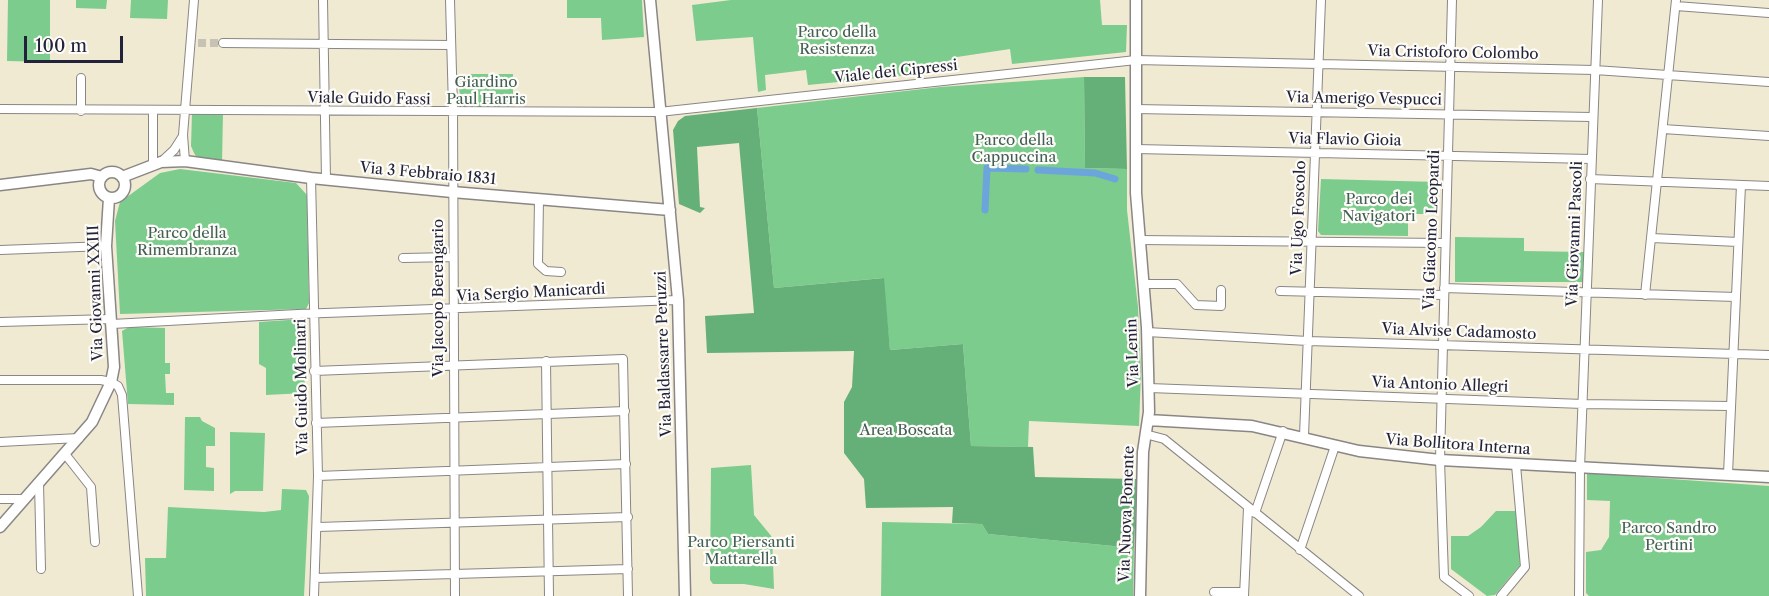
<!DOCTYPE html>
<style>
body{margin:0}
#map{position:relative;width:1769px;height:596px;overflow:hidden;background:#f1ead2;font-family:"Libre Caslon Text",serif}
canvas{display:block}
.scale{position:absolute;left:24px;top:36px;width:99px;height:27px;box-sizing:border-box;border:3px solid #22223b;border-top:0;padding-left:8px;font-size:18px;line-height:21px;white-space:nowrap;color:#22223b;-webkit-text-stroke:4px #fdfcf7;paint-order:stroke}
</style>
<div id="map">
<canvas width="1769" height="596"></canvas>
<div class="scale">100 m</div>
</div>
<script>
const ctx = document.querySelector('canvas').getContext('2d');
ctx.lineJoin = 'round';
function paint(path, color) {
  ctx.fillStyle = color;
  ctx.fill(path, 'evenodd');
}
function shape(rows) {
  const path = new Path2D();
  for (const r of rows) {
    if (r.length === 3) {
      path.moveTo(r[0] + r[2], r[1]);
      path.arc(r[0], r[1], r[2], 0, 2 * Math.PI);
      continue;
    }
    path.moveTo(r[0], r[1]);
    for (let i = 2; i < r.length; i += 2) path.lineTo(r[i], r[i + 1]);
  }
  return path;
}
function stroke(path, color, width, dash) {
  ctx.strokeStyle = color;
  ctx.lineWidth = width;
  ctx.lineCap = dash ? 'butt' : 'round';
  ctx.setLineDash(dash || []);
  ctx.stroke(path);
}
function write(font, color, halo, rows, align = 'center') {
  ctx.font = font + ' "Libre Caslon Text",serif';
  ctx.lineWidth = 4.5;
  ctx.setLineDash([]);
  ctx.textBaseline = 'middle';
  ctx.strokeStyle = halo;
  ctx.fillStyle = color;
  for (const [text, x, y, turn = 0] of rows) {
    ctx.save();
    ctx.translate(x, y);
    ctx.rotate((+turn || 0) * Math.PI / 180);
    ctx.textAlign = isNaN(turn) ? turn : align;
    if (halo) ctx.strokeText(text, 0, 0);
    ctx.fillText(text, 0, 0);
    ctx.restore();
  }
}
paint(shape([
 [8,0,50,0,50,62,7,61],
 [76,0,107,0,106,9,76,8],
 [131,0,168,0,167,19,130,18],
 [567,0,642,0,644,37,602,40,601,18,567,18],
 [731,0,1100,0,1102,25,1127,25,1126,52,1012,64,1010,49,957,57,959,70,808,85,806,70,765,75,766,90,758,92,753,37,696,41,692,5],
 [457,74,513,74,513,109,462,109],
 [1084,77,1085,168,1127,169,1127,210,1138,307,1141,372,1139,426,1029,421,1028,447,971,446,963,344,890,350,883,278,774,288,757,108,940,87],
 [192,113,223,113,222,163,197,158,194,153,191,146],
 [180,169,296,183,307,195,309,303,306,309,120,314,115,221,120,202,160,173],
 [1321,179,1439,182,1437,214,1408,214,1408,236,1321,235,1318,231],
 [1455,237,1524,238,1524,251,1585,252,1585,282,1455,282],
 [303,319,305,393,266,395,266,368,259,364,259,322],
 [129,327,165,328,165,363,170,363,170,374,165,374,166,393,174,393,174,405,128,404,122,331],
 [185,417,200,417,202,421,215,428,215,446,206,446,206,467,214,468,214,491,184,490],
 [230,432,265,433,263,491,235,491,230,494],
 [751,465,754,515,772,537,774,589,744,584,713,584,710,580,711,468],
 [1587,473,1769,486,1769,596,1589,596,1586,593,1586,552,1601,550,1609,537,1610,501,1587,500],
 [282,489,306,490,309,496,304,596,146,596,145,558,166,558,168,507,264,512,281,510],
 [1496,511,1517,511,1520,565,1495,595,1487,596,1451,569,1451,536,1468,536,1481,527],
 [882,522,982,524,988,534,1134,548,1133,596,881,596]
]), '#7ccc8d');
paint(shape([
 [1084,77,1125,77,1127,169,1085,168],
 [757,108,774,288,884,278,890,350,963,344,971,446,1033,447,1035,477,1137,479,1134,548,988,534,982,524,952,523,953,507,866,508,864,479,844,453,844,402,852,387,854,351,707,353,705,316,754,313,739,143,697,147,700,207,705,208,700,213,679,204,673,130,678,121,685,116]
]), '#65b078');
stroke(shape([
 [1038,170,1095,173,1115,179],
 [985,210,987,168,1026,169]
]), '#6ca5db', 7);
stroke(shape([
 [198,43,223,43]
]), '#c8c2b4', 8, [8, 4]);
const minor = shape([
 [323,0,326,179],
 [450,0,453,108,455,596],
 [1452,0,1440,460,1444,577,1469,596],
 [1676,6,1769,13],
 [223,43,451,45],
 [0,109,659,112,1136,60,1595,70,1769,82],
 [1135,109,1592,117],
 [81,111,81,78],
 [1663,129,1769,136],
 [1136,149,1591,159],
 [185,161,183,135,194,0],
 [161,162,174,150,183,136],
 [153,166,153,111],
 [311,178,318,476,314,596],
 [1590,179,1769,186],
 [539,199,538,264,546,271,561,272],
 [1652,238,1738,242],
 [1139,240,1444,243],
 [0,250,106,246],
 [403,258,453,257],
 [1145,284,1177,284,1196,305,1221,306,1221,290],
 [1444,288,1736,297],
 [1280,291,1443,295],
 [1645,295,1676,0],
 [0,322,111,319],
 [112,324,298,314,678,300],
 [1147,332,1308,341,1769,355],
 [546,361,549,596],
 [314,371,623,359,628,596],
 [0,380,101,380,111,382,118,386,122,395,138,596],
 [1149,388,1583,404,1730,406],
 [316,423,625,411],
 [1145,434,1164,439,1359,596],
 [1304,436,1321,0],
 [0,442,79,438],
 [65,454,91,487,95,542],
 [1728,474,1741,185],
 [318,476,626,464],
 [39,483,41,569],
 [0,499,25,499],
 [1255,513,1283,431],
 [318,527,628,517],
 [1300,550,1335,446],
 [315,578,628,569],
 [1214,592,1244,592],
 [1244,596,1248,508],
 [1501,596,1525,567,1516,465],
 [1579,596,1580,468,1598,0]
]);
const tertiary = shape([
 [650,0,678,300,685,596],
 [1136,0,1136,193,1147,327,1149,412,1143,452,1140,596],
 [112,185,13],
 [122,177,161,162,185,161,311,178,452,192,670,210],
 [0,185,91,174,102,177],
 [1148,420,1252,426,1359,451,1440,460,1769,477],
 [0,527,92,422,111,382,114,367,106,246,109,198]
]);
stroke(minor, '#8a8686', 10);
stroke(tertiary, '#8a8686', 13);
stroke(minor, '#fff', 8);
stroke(tertiary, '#fff', 10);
write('15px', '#425e58', '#fdfcf7', [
 ["Parco della",837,33],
 ["Resistenza",837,50],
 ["Giardino",486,83],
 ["Paul Harris",486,100],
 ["Parco della",1014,141],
 ["Cappuccina",1014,158],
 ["Parco dei",1379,200],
 ["Navigatori",1379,217],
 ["Parco della",187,234],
 ["Rimembranza",187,251],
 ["Area Boscata",906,431],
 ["Parco Sandro",1669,529],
 ["Pertini",1669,546],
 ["Parco Piersanti",741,543],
 ["Mattarella",741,560]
]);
write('15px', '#22223b', '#fdfcf7', [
 ["Via Cristoforo Colombo",1453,53,1],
 ["Viale dei Cipressi",896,72,-6],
 ["Viale Guido Fassi",369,99,1],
 ["Via Amerigo Vespucci",1364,99,1],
 ["Via Flavio Gioia",1345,140,1],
 ["Via 3 Febbraio 1831",428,174,5],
 ["Via Ugo Foscolo",1299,218,-88],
 ["Via Giacomo Leopardi",1432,230,-88],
 ["Via Giovanni Pascoli",1575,234,-88],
 ["Via Giovanni XXIII",96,293,-92],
 ["Via Sergio Manicardi",531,293,-3],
 ["Via Jacopo Berengario",439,298,-90],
 ["Via Alvise Cadamosto",1459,332,2],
 ["Via Lenin",1133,353,-92],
 ["Via Baldassarre Peruzzi",664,354,-92],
 ["Via Antonio Allegri",1440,385,2],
 ["Via Guido Molinari",302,387,-91],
 ["Via Bollitora Interna",1458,445,4],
 ["Via Nuova Ponente",1127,514,-88]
]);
</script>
